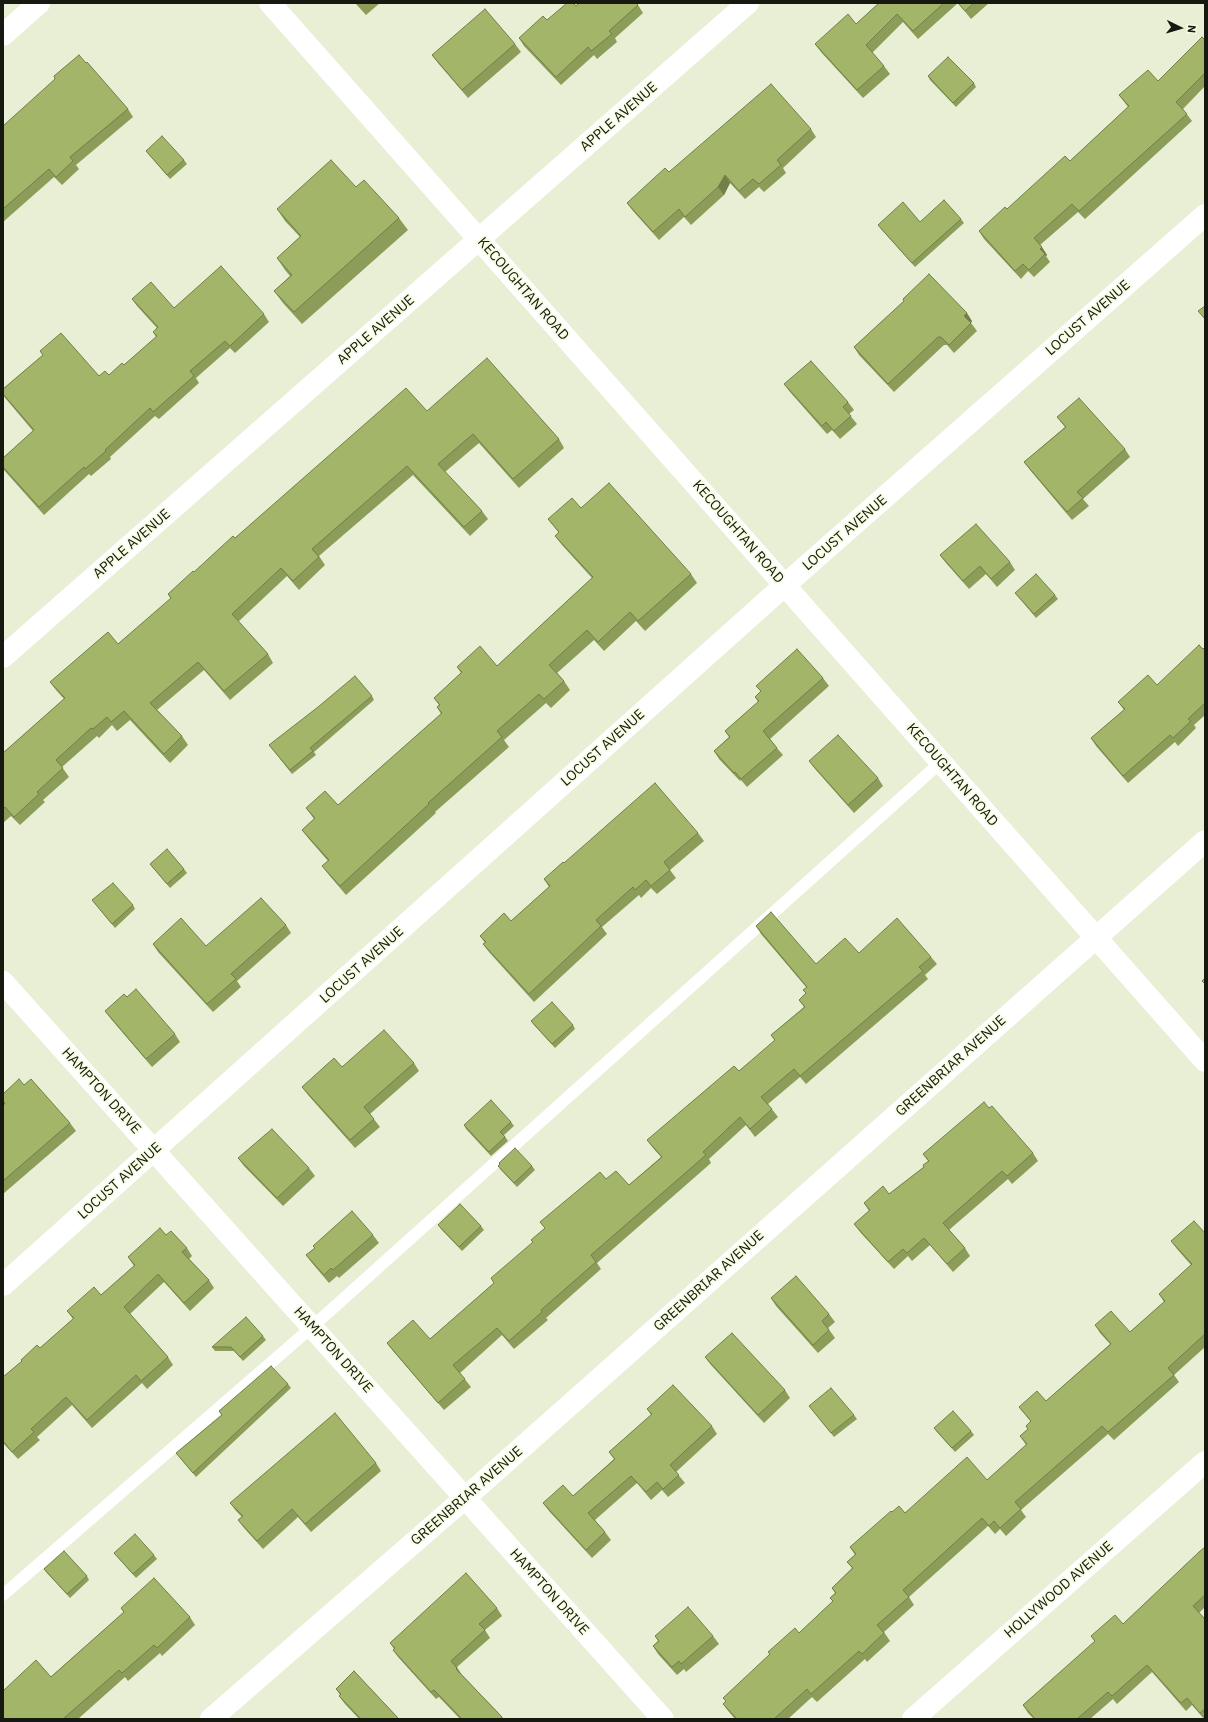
<!DOCTYPE html>
<style>
body{margin:0}
#map{position:relative;width:1208px;height:1722px;overflow:hidden;background:#e8efd5;font-family:"IBM Plex Sans",sans-serif}
canvas{display:block}
.frame{position:absolute;inset:0;border:4px solid #16190f;pointer-events:none}
.north{position:absolute;left:1160px;top:8px;width:40px;height:40px;-webkit-text-stroke:3px #f5fde2;paint-order:stroke;rotate:95deg;font-size:11px;font-weight:700;line-height:16px;text-align:center;color:#16190f}
.north::after{content:'';display:block;margin:auto;width:14px;height:18px;background:#16190f;clip-path:polygon(50% 0,100% 100%,50% 72%,0 100%)}
</style>
<div id="map">
<canvas width="1208" height="1722"></canvas>
<div class="frame"></div>
<div class="north">N</div>
</div>
<script>
const ctx = document.querySelector('canvas').getContext('2d');
ctx.lineJoin = 'round';
function shape(rows) {
  const path = new Path2D();
  for (const r of rows) {
    path.moveTo(r[0], r[1]);
    for (let i = 2; i < r.length; i += 2) path.lineTo(r[i], r[i + 1]);
  }
  return path;
}
function stroke(path, color, width, dash) {
  ctx.strokeStyle = color;
  ctx.lineWidth = width;
  ctx.lineCap = dash ? 'butt' : 'round';
  ctx.setLineDash(dash || []);
  ctx.stroke(path);
}
function paint(path, color) {
  ctx.fillStyle = color;
  ctx.fill(path, 'evenodd');
}
function write(font, color, halo, rows, align = 'center') {
  ctx.font = font + ' "IBM Plex Sans",sans-serif';
  ctx.lineWidth = 3.5;
  ctx.setLineDash([]);
  ctx.textBaseline = 'middle';
  ctx.strokeStyle = halo;
  ctx.fillStyle = color;
  for (const [text, x, y, turn = 0] of rows) {
    ctx.save();
    ctx.translate(x, y);
    ctx.rotate((+turn || 0) * Math.PI / 180);
    ctx.textAlign = isNaN(turn) ? turn : align;
    if (halo) ctx.strokeText(text, 0, 0);
    ctx.fillText(text, 0, 0);
    ctx.restore();
  }
}
stroke(shape([
 [3,1595,312,1327,941,762]
]), '#fff', 12);
stroke(shape([
 [3,35,39,3],
 [3,657,748,3],
 [3,982,663,1719],
 [3,1285,785,585,1205,215],
 [211,1719,465,1498,1205,841],
 [913,1719,1205,1462]
]), '#fff', 22);
stroke(shape([
 [270,3,1205,1061]
]), '#fff', 22);
paint(shape([
 [355,3,380,3,366,15],
 [879,3,989,3,971,19,958,3,918,39,903,22,872,53,884,66,890,74,863,98,821,52,815,44,856,24],
 [638,5,643,13,615,38,617,42,597,59,594,55,561,85,524,46,519,38,547,20,576,6],
 [1205,40,1205,86,1183,109,1192,121,1085,219,1078,212,1040,245,1047,255,1046,256,1050,262,1034,277,1028,271,1021,279,984,239,979,231,1070,161,1128,107,1119,95,1158,81],
 [515,44,521,52,468,98,438,63,432,55],
 [928,76,974,83,976,87,956,107,930,80],
 [128,109,133,117,76,165,79,169,62,185,54,177,3,222,3,126],
 [811,129,816,137,783,168,786,173,764,192,759,187,745,199,730,183,724,195,691,225,684,217,659,240,633,211,627,203,669,172],
 [146,151,184,160,187,164,170,179],
 [356,187,399,218,408,230,302,324,283,303,274,291,290,276,285,270,277,258,300,237,285,221,277,209],
 [961,219,964,223,915,267,881,229,878,225],
 [132,299,174,308,264,314,269,322,235,353,230,348,196,378,199,383,159,419,155,416,110,457,111,459,91,476,89,474,44,515,3,469,3,458,33,431,6,399,3,395,3,389,43,355,40,351,99,376,109,375,124,365,156,337,153,332,157,328,137,306],
 [903,299,972,321,971,323,977,331,954,353,947,345,944,345,894,392,859,355,854,347,904,301],
 [784,384,848,402,854,410,849,414,857,424,840,439,832,430,827,434,790,392],
 [427,411,559,439,564,448,519,488,479,443,445,472,482,511,488,519,470,536,413,475,319,556,325,565,299,590,287,576,238,622,268,654,273,663,230,700,204,670,157,710,182,736,188,745,170,763,130,720,117,731,112,725,99,738,97,736,62,767,69,777,43,800,45,802,20,825,11,816,3,823,3,753,64,699,56,690,50,682,118,644,171,599,168,594,235,538],
 [1057,417,1125,449,1130,457,1083,499,1089,506,1072,520,1030,470,1024,462,1065,427],
 [581,508,691,574,697,583,645,631,636,621,604,651,594,640,557,673,564,681,570,690,551,708,546,703,504,740,509,747,435,812,436,813,346,895,329,875,322,866,328,861,309,839,302,830,314,819,306,808,338,805,441,714,437,707,439,705,434,698,461,673,457,667,497,666,592,578,562,545,555,536,559,533,548,519],
 [940,555,1010,562,1015,570,997,587,986,574,969,589,946,563],
 [1015,593,1055,595,1058,599,1036,618],
 [1205,647,1205,715,1194,725,1196,728,1178,746,1175,742,1128,783,1096,746,1091,738,1124,710,1118,702,1157,685],
 [823,678,829,686,770,739,777,748,783,755,747,787,741,780,740,781,719,759,714,751,729,737,725,731,758,702,755,697,761,692,756,686],
 [372,696,374,700,314,752,316,755,292,774,269,745],
 [809,761,878,778,883,786,854,813,815,769],
 [698,833,704,841,670,870,676,878,657,894,651,888,641,898,639,895,602,927,607,934,534,1002,489,952,483,944,485,943,480,936,511,921,549,887,544,879,564,863],
 [150,864,184,869,187,873,170,888],
 [92,900,133,905,135,909,115,928],
 [286,925,291,933,237,981,241,987,213,1012,158,952,153,944,206,946],
 [756,926,816,964,859,953,931,957,937,964,925,975,928,979,806,1084,800,1077,768,1104,778,1117,755,1137,746,1125,709,1159,711,1163,597,1263,601,1269,546,1318,548,1320,514,1349,502,1335,460,1373,471,1387,444,1410,393,1351,387,1343,430,1339,494,1283,533,1242,545,1228,540,1222,606,1179,629,1185,661,1157,653,1148,647,1140,739,1071,775,1041,771,1035,804,1007,799,1000,806,993,806,987,761,934],
 [127,997,175,1034,180,1042,152,1067,111,1019,105,1011],
 [531,1021,573,1025,575,1029,555,1048,534,1025],
 [414,1063,419,1071,370,1114,380,1127,355,1148,308,1095,302,1087,342,1067],
 [24,1085,70,1123,76,1131,3,1194,3,1105,4,1104,3,1102,3,1094],
 [989,1108,1033,1153,1038,1161,1012,1184,1008,1179,949,1230,965,1248,970,1256,953,1272,930,1245,912,1261,908,1256,894,1269,860,1232,854,1224,869,1211,864,1203,889,1194,924,1167,928,1161,923,1154],
 [511,1122,514,1126,504,1135,508,1141,491,1156,466,1129,464,1125],
 [238,1158,309,1168,315,1176,283,1206,244,1166],
 [498,1166,532,1166,535,1170,517,1187,501,1170],
 [438,1225,481,1226,484,1230,462,1251,441,1229],
 [1205,1233,1205,1347,1174,1375,1179,1382,1114,1440,1108,1434,1021,1510,1026,1517,1006,1536,1000,1529,995,1534,988,1526,909,1597,914,1605,884,1632,890,1641,867,1662,865,1659,817,1702,812,1697,788,1719,735,1719,729,1712,723,1704,726,1701,723,1698,770,1655,768,1652,799,1633,833,1601,830,1598,835,1593,832,1588,852,1568,847,1562,855,1555,850,1547,892,1512,905,1513,987,1480,1026,1445,1020,1436,1028,1429,1031,1422,1019,1407,1046,1401,1110,1344,1100,1333,1095,1325,1130,1332,1164,1302,1159,1294,1191,1265,1177,1249,1171,1241],
 [166,1235,187,1248,192,1256,189,1259,209,1280,214,1288,190,1311,164,1282,130,1314,168,1357,173,1365,147,1389,142,1383,92,1428,72,1405,37,1437,40,1440,18,1459,3,1443,3,1377,22,1361,40,1348,73,1319,67,1311,101,1295,134,1266,128,1257],
 [373,1235,379,1243,339,1278,337,1276,329,1283,312,1263,306,1255,315,1248],
 [771,1298,829,1314,835,1322,828,1328,835,1338,818,1353,776,1306],
 [263,1336,266,1340,243,1361,234,1351,215,1351,212,1347],
 [705,1357,785,1390,790,1398,764,1423,711,1365],
 [288,1384,291,1388,196,1477,176,1453,222,1415,219,1411],
 [809,1406,854,1415,857,1419,834,1437],
 [647,1409,712,1426,717,1434,676,1472,685,1483,668,1497,662,1490,651,1500,637,1483,595,1520,605,1532,611,1540,592,1558,549,1511,543,1503,573,1496,614,1459,609,1452,651,1415],
 [934,1428,971,1431,974,1435,955,1452,937,1432],
 [376,1463,381,1471,311,1532,298,1517,263,1549,244,1528,238,1520,242,1517,236,1511,230,1503],
 [1205,1547,1205,1607,1199,1613,1205,1619,1205,1719,1204,1719,1192,1705,1186,1711,1152,1672,1117,1704,1113,1699,1090,1719,1034,1719,1028,1713,1023,1705,1095,1642,1091,1636,1123,1624],
 [114,1553,154,1555,157,1559,136,1578],
 [44,1569,87,1576,89,1580,70,1598,47,1573],
 [121,1608,190,1617,195,1625,162,1656,160,1653,128,1681,125,1677,78,1719,3,1719,124,1612],
 [497,1608,502,1616,485,1630,490,1638,457,1667,462,1675,504,1719,460,1719,439,1697,436,1699,398,1657,393,1650,394,1649,390,1643],
 [655,1636,713,1636,719,1644,686,1672,684,1669,677,1675,658,1654,653,1646,658,1641],
 [354,1671,399,1719,359,1719,345,1704,339,1696,340,1695,336,1689]
]), '#8c9c59');
paint(shape([
 [725,175,730,183,724,195,718,187],
 [1042,247,1047,255,1046,256,1040,249],
 [967,313,972,321,970,324,964,316]
]), '#727f49');
const building = shape([
 [567,3,573,3,576,6,579,3,636,3,638,5,609,31,612,34,591,51,588,47,556,77,519,38,543,16,547,20,567,3],
 [879,3,944,3,913,31,897,14,866,45,884,66,857,90,815,44,848,14,856,24,879,3],
 [958,3,974,3,965,11,958,3],
 [485,9,515,44,462,90,432,55,485,9],
 [1202,37,1205,40,1205,73,1176,102,1187,114,1079,211,1072,204,1034,238,1042,247,1040,249,1045,254,1029,270,1023,264,1015,271,979,231,1005,207,1007,209,1065,156,1070,161,1129,106,1119,95,1148,70,1158,81,1202,37],
 [79,55,86,63,87,62,128,109,70,157,73,161,56,177,49,169,3,209,3,126,55,79,54,76,79,55],
 [948,57,974,83,953,103,928,76,948,57],
 [771,84,811,129,777,160,781,165,759,184,753,179,739,191,725,175,718,187,685,217,679,209,653,232,627,203,665,168,669,172,771,84],
 [162,136,184,160,167,175,146,151,162,136],
 [331,160,356,187,364,180,399,218,294,312,274,291,292,275,277,258,301,236,277,209,331,160],
 [944,200,961,219,912,263,878,225,903,202,920,222,944,200],
 [221,266,264,314,230,346,225,341,190,371,194,376,153,412,150,408,105,450,106,451,85,469,84,467,39,507,3,467,3,458,34,430,3,394,3,389,43,355,40,351,61,333,99,376,105,371,109,375,122,363,124,365,157,336,153,332,158,327,132,299,151,282,174,308,221,266],
 [929,274,967,313,964,316,971,323,949,345,941,337,938,337,888,384,854,347,904,301,903,299,929,274],
 [1205,306,1205,319,1198,311,1205,306],
 [487,358,559,439,513,479,473,434,438,464,482,511,464,527,407,466,312,549,319,557,293,581,281,568,232,614,268,654,224,691,198,662,150,703,182,736,164,754,124,711,111,722,107,717,93,729,91,728,56,760,63,768,37,792,39,794,14,817,5,807,3,809,3,753,65,698,50,682,108,632,118,644,171,598,168,594,193,571,194,572,233,536,235,538,406,388,427,411,487,358],
 [811,361,848,402,843,407,851,416,834,431,826,422,822,426,784,384,811,361],
 [1079,398,1125,449,1077,492,1083,498,1067,512,1024,462,1066,427,1057,417,1079,398],
 [609,483,691,574,638,621,630,612,598,642,587,630,549,665,564,681,544,699,539,694,497,731,502,737,428,803,429,804,340,886,322,866,329,860,302,830,315,818,306,808,325,791,338,805,442,713,437,707,440,705,434,698,462,672,457,667,480,646,497,666,593,577,555,536,559,532,548,519,572,498,581,508,609,483],
 [976,524,1010,562,991,579,980,566,963,581,940,555,976,524],
 [1036,574,1055,595,1034,614,1015,593,1036,574],
 [1199,645,1203,649,1205,647,1205,703,1188,719,1191,721,1173,738,1170,735,1123,776,1091,738,1125,709,1118,702,1148,675,1157,685,1199,645],
 [797,649,823,678,763,731,777,748,741,779,735,772,734,773,714,751,730,737,725,731,759,701,755,697,761,691,756,686,797,649],
 [355,676,372,696,310,748,313,751,290,770,269,745,318,707,355,676],
 [838,735,878,778,848,805,809,761,838,735],
 [655,783,698,833,664,862,670,870,651,886,646,880,635,890,633,887,596,920,601,926,529,994,483,944,486,942,480,936,504,913,511,921,550,886,544,879,563,862,564,863,655,783],
 [167,849,184,869,167,884,150,864,167,849],
 [113,883,133,905,112,924,92,900,113,883],
 [261,898,286,925,231,974,236,979,207,1004,153,944,181,918,206,946,261,898],
 [771,912,816,964,845,938,859,953,897,918,931,957,919,967,923,971,800,1076,794,1069,761,1097,772,1109,750,1129,740,1117,703,1152,706,1155,591,1255,596,1262,541,1310,542,1312,509,1341,497,1328,453,1365,465,1379,438,1403,387,1343,413,1320,430,1339,494,1283,491,1278,533,1242,531,1240,545,1228,540,1222,600,1172,606,1179,616,1171,629,1185,662,1157,647,1140,734,1066,739,1071,775,1040,771,1035,805,1007,799,1000,806,993,803,990,807,987,756,926,771,912],
 [1205,978,1205,984,1202,981,1205,978],
 [136,989,175,1034,146,1059,105,1011,124,994,127,997,136,989],
 [552,1002,573,1025,552,1044,531,1021,552,1002],
 [384,1030,414,1063,364,1107,374,1119,350,1140,302,1087,334,1058,342,1067,384,1030],
 [19,1079,24,1085,31,1079,70,1123,3,1181,3,1106,5,1103,3,1101,3,1094,19,1079],
 [491,1100,511,1122,500,1132,505,1137,489,1152,464,1125,491,1100],
 [984,1102,989,1108,992,1106,1033,1153,1007,1176,1002,1171,943,1223,965,1248,947,1264,924,1238,907,1253,903,1249,888,1262,854,1224,870,1210,864,1203,883,1186,889,1194,924,1167,923,1165,929,1161,923,1154,984,1102],
 [272,1129,309,1168,277,1198,238,1158,272,1129],
 [515,1148,532,1166,514,1183,498,1166,500,1164,499,1163,515,1148],
 [460,1204,481,1226,459,1247,438,1225,460,1204],
 [352,1211,373,1235,333,1270,331,1268,324,1275,306,1255,315,1248,313,1246,352,1211],
 [1194,1221,1205,1233,1205,1334,1168,1368,1174,1375,1108,1432,1102,1426,1015,1502,1021,1509,1000,1528,994,1521,989,1526,982,1518,903,1590,909,1597,877,1625,884,1633,862,1654,859,1651,811,1694,807,1689,774,1719,737,1719,723,1704,726,1701,723,1698,770,1654,768,1652,795,1628,799,1633,833,1601,830,1598,836,1593,832,1588,853,1568,847,1562,856,1554,850,1547,891,1511,892,1512,899,1506,905,1513,967,1457,987,1480,1027,1444,1020,1436,1028,1429,1026,1426,1031,1421,1019,1407,1037,1391,1046,1401,1111,1344,1095,1325,1111,1311,1130,1332,1165,1301,1159,1294,1192,1264,1171,1241,1194,1221],
 [160,1228,166,1235,171,1231,187,1248,182,1252,209,1280,184,1303,158,1274,124,1307,168,1357,141,1381,136,1375,87,1420,66,1397,31,1429,34,1432,12,1452,3,1441,3,1377,22,1361,21,1360,37,1345,40,1348,74,1318,67,1311,94,1287,101,1295,135,1265,128,1257,160,1228],
 [796,1276,829,1314,822,1321,829,1330,813,1345,771,1298,796,1276],
 [246,1317,263,1336,240,1357,231,1347,212,1347,246,1317],
 [732,1333,785,1390,758,1415,705,1357,732,1333],
 [271,1366,288,1384,193,1473,176,1453,222,1415,219,1411,271,1366],
 [673,1385,712,1426,670,1465,679,1475,663,1489,657,1482,646,1492,631,1476,588,1513,605,1532,586,1550,543,1503,563,1485,573,1496,615,1459,609,1452,652,1414,647,1409,673,1385],
 [831,1388,854,1415,831,1433,809,1406,831,1388],
 [953,1411,971,1431,952,1448,934,1428,953,1411],
 [335,1413,376,1463,305,1524,292,1509,257,1541,238,1520,243,1516,230,1503,335,1413],
 [135,1534,154,1555,133,1574,114,1553,135,1534],
 [1205,1547,1205,1595,1193,1606,1205,1619,1205,1709,1200,1713,1187,1698,1181,1703,1147,1665,1112,1696,1108,1692,1077,1719,1035,1719,1023,1705,1095,1641,1091,1636,1115,1615,1123,1624,1199,1552,1205,1547],
 [64,1551,87,1576,67,1594,44,1569,64,1551],
 [466,1573,497,1608,479,1624,485,1630,451,1661,457,1668,456,1669,502,1717,500,1719,462,1719,434,1690,431,1692,393,1650,395,1648,390,1643,466,1573],
 [154,1578,190,1617,157,1648,154,1645,122,1673,119,1670,63,1719,3,1719,3,1691,36,1660,51,1677,124,1612,121,1608,154,1578],
 [688,1607,713,1636,681,1664,679,1661,672,1667,653,1646,659,1641,655,1636,688,1607],
 [354,1671,398,1718,398,1719,361,1719,339,1696,341,1694,336,1689,354,1671]
]);
paint(building, '#a3b568');
stroke(building, '#727f49', 1);
write('14px', '#16190f', '#f5fde2', [
 ["APPLE AVENUE",619,117,-41],
 ["KECOUGHTAN ROAD",523,289,49],
 ["LOCUST AVENUE",1088,318,-41],
 ["APPLE AVENUE",376,330,-41],
 ["KECOUGHTAN ROAD",738,532,49],
 ["LOCUST AVENUE",845,533,-41],
 ["APPLE AVENUE",132,544,-41],
 ["LOCUST AVENUE",603,748,-42],
 ["KECOUGHTAN ROAD",952,775,49],
 ["LOCUST AVENUE",362,965,-42],
 ["GREENBRIAR AVENUE",951,1066,-42],
 ["HAMPTON DRIVE",101,1091,48],
 ["LOCUST AVENUE",120,1181,-42],
 ["GREENBRIAR AVENUE",709,1281,-42],
 ["HAMPTON DRIVE",333,1350,48],
 ["GREENBRIAR AVENUE",467,1496,-41],
 ["HOLLYWOOD AVENUE",1059,1590,-41],
 ["HAMPTON DRIVE",549,1592,48]
]);
</script>
